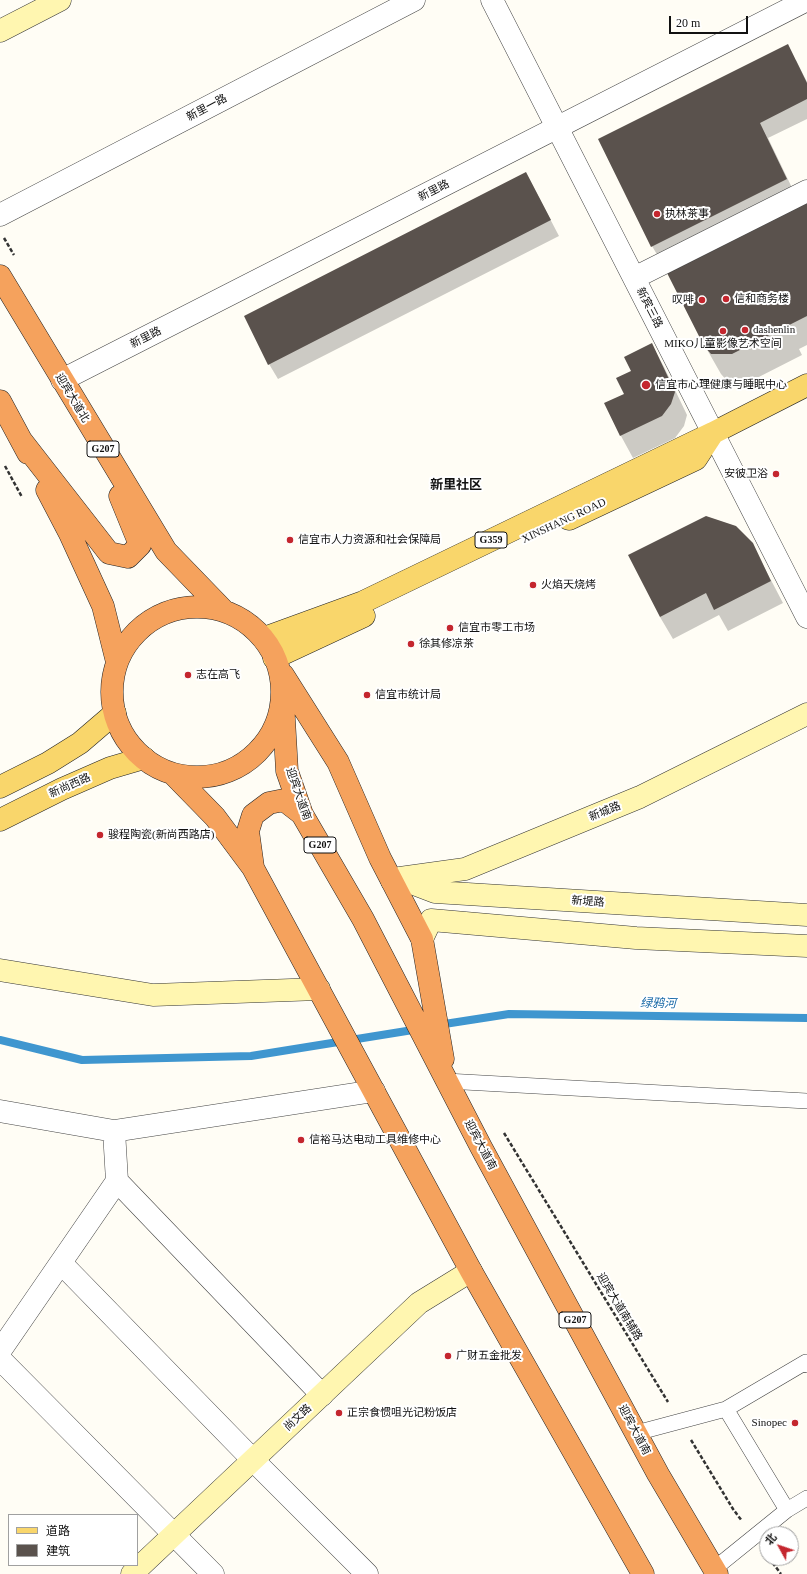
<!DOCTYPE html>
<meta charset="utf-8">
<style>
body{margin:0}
#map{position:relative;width:807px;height:1574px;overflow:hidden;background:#fffdf5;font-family:"Times New Roman","Noto Sans SC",serif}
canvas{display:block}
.legend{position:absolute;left:8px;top:1514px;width:130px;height:52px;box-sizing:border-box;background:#fff;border:1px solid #a0a0a0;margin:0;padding:5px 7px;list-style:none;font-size:12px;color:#111}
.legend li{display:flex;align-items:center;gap:8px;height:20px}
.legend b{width:20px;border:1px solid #a0a0a0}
.north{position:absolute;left:759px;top:1526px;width:40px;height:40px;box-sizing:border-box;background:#fff;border:1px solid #a0a0a0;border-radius:50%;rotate:310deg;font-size:11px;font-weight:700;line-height:16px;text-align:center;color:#111}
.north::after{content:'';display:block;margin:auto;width:14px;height:18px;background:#c4262e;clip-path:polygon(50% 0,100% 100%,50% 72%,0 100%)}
.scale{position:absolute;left:669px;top:16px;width:79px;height:18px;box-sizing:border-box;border:2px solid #111;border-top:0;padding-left:5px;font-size:12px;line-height:14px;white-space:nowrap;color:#111;-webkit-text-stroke:3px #fff;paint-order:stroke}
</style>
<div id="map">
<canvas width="807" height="1574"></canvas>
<ul class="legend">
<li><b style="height:5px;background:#f9d66b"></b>道路</li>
<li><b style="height:11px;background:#5a524d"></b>建筑</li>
</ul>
<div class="north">北</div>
<div class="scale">20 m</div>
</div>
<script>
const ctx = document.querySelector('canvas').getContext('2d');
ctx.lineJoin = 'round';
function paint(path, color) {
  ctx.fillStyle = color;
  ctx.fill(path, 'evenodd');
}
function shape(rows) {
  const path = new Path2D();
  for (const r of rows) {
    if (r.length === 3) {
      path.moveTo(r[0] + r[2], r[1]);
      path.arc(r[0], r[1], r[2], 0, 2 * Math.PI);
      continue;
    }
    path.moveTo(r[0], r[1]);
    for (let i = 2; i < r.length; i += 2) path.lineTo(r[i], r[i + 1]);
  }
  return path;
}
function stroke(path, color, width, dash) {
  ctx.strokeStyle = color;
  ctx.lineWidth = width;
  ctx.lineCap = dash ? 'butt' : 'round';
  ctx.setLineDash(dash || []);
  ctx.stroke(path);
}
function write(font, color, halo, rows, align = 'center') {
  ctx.font = font + ' "Times New Roman","Noto Sans SC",serif';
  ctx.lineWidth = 4;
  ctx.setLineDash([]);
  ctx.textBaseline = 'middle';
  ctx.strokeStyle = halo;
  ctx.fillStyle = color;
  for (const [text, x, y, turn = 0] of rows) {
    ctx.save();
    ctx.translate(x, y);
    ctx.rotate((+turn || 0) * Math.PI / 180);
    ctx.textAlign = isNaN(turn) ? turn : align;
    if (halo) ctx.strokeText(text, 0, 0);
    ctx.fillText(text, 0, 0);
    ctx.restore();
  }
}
paint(shape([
 [796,60,807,82,807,119,768,138,795,194,665,268,652,246,599,140],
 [526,173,559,236,278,379,269,364],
 [807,200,807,345,799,349,802,355,749,382,728,382,721,374,705,346],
 [652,345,664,367,687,415,684,426,675,438,633,458,621,436,606,404,625,395,632,372],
 [752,544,783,603,728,631,719,615,673,639,660,617]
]), '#0003');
stroke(shape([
 [438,1025,509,1014,807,1018],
 [0,1040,82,1060,251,1056,419,1029]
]), '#3f96cf', 8);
paint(shape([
 [788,44,807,83,807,99,760,123,787,179,651,247,598,139],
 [526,172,551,220,268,365,244,316],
 [807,199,807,316,732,354,711,354,704,346,666,271],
 [652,343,675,392,671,404,662,416,620,436,604,403,624,394,616,378,631,371,624,357],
 [706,516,736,526,753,543,771,581,714,610,706,593,660,617,628,555]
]), '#5a524d');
const lane = shape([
 [446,1081,807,1101],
 [726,1409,806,1362,807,1365],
 [636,1433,726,1409,787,1510,714,1569],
 [787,1510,807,1498]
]);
const street = shape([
 [492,0,807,617],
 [0,215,414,0],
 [634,278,807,191],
 [62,380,807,0],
 [0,1111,114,1131],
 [117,1181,322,1395],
 [61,1263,253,1460,367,1574],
 [0,1351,117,1181,114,1131,374,1091],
 [0,1359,213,1574]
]);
const secondary = shape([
 [0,31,60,0],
 [401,879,435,892,807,915],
 [392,881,400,878,465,869,640,797,807,714],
 [422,939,431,920,636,938,807,946],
 [0,970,153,995,319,989],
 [132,1574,419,1303,471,1271]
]);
const primary = shape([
 [569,519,696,459,713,433],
 [264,638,363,602,713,433,807,385],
 [274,658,364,616],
 [0,787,48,763,80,743,115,713],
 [0,820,62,789,110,768,144,758]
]);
const highway = shape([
 [0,276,166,551,223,610],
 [0,401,28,453],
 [21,440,109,553,128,557,140,545,120,496],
 [47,490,70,534,103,606,117,662],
 [197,692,85],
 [283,675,338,762,380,858,422,939,443,1059],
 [283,702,287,771,302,814,363,919,481,1147,658,1474,717,1574],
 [174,775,215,817,253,868,471,1271,643,1574],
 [253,867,248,831,253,815,269,803,284,800,302,814]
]);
stroke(lane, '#444', 16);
stroke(street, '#444', 23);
stroke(secondary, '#333', 23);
stroke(primary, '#222', 23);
stroke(highway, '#222', 23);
stroke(shape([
 [4,238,14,255],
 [5,466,22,497],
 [504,1133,668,1402],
 [691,1440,733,1509,742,1521],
 [769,1558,781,1574]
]), '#333', 2.5, [4, 2]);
stroke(lane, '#fff', 15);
stroke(street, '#fff', 22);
stroke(secondary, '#fff6b0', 22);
stroke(primary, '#f9d66b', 22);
stroke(highway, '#f5a25d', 22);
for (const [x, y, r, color] of [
 [657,214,4,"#c4262e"],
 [726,299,4,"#c4262e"],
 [702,300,4,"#c4262e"],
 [745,330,4,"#c4262e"],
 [723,331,4,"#c4262e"],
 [646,385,5,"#c4262e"],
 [776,474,4,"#c4262e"],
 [290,540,4,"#c4262e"],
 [533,585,4,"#c4262e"],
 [450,628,4,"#c4262e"],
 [411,644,4,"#c4262e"],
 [188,675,4,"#c4262e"],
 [367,695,4,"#c4262e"],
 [100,835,4,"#c4262e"],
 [301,1140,4,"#c4262e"],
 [448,1356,4,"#c4262e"],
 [339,1413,4,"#c4262e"],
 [795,1423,4,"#c4262e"]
]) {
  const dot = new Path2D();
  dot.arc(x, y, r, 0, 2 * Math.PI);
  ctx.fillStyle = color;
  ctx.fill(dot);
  stroke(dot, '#fff', 1.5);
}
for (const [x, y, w] of [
 [103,449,32],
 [491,540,32],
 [320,845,32],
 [575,1320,32]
]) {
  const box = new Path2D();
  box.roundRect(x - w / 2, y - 8, w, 16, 3);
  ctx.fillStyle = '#fff';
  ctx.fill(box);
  stroke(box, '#111', 1);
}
write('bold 10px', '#111', null, [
 ["G207",103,449],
 ["G359",491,540],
 ["G207",320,845],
 ["G207",575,1320]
]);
write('11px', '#111', '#fff', [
 ["新里一路",207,108,-28],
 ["新里路",434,191,-27],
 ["新宾三路",649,308,63],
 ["新里路",146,338,-27],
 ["迎宾大道北",72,398,59],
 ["XINSHANG ROAD",564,521,-25],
 ["新尚西路",70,786,-24],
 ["迎宾大道南",298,794,71],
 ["新城路",605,812,-22],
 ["新堤路",588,902,4],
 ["迎宾大道南",480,1145,62],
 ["迎宾大道南辅路",619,1307,59],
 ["尚文路",298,1418,-43],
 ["迎宾大道南",634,1430,62]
]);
write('11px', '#111', '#fff', [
 ["执林茶事",665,214],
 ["信和商务楼",734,299],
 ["叹啡",694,300,"right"],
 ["dashenlin",753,330],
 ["MIKO儿童影像艺术空间",723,344,"center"],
 ["信宜市心理健康与睡眠中心",655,385],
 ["安彼卫浴",768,474,"right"],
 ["信宜市人力资源和社会保障局",298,540],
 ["火焰天烧烤",541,585],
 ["信宜市零工市场",458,628],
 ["徐其修凉茶",419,644],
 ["志在高飞",196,675],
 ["信宜市统计局",375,695],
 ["骏程陶瓷(新尚西路店)",108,835],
 ["信裕马达电动工具维修中心",309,1140],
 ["广财五金批发",456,1356],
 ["正宗食惯咀光记粉饭店",347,1413],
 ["Sinopec",787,1423,"right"]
], 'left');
write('italic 12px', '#1768a6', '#fff', [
 ["绿鸦河",658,1004,1]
]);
write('bold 13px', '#111', '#fff', [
 ["新里社区",456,486]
]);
</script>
